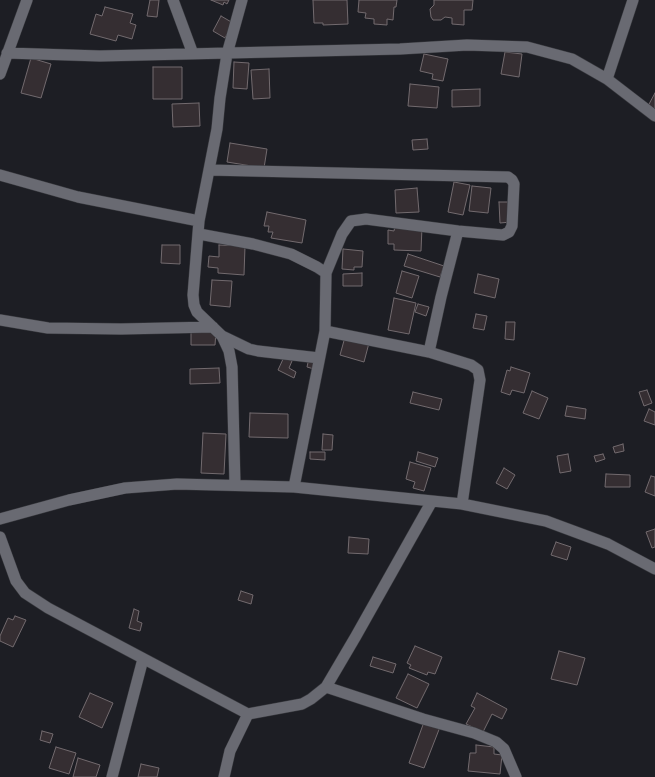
<!DOCTYPE html>
<style>
body{margin:0}
canvas{display:block;background:#1d1e24}
</style>
<canvas width="655" height="777"></canvas>
<script>
const ctx = document.querySelector('canvas').getContext('2d');
ctx.lineJoin = 'round';
function paint(path, color) {
  ctx.fillStyle = color;
  ctx.fill(path, 'evenodd');
}
function shape(rows) {
  const path = new Path2D();
  for (const r of rows) {
    path.moveTo(r[0], r[1]);
    for (let i = 2; i < r.length; i += 2) path.lineTo(r[i], r[i + 1]);
  }
  return path;
}
function stroke(path, color, width, dash) {
  ctx.strokeStyle = color;
  ctx.lineWidth = width;
  ctx.lineCap = dash ? 'butt' : 'round';
  ctx.setLineDash(dash || []);
  ctx.stroke(path);
}
const building = shape([
 [150,0,159,0,157,17,147,16,150,0],
 [211,0,229,0,227,4,224,2,223,5,211,0],
 [313,0,347,0,348,24,323,25,323,23,314,23,313,0],
 [359,0,397,0,396,7,394,7,393,20,387,19,387,25,374,24,374,19,365,18,366,13,358,12,359,0],
 [434,0,473,0,472,10,464,10,464,25,452,24,452,18,445,17,441,20,433,20,431,17,430,9,434,5,434,0],
 [105,7,133,14,130,23,136,25,132,39,118,35,116,41,90,34,96,14,102,16,105,7],
 [221,16,233,23,225,38,213,31,221,16],
 [505,52,522,54,519,77,501,74,505,52],
 [424,54,448,59,443,81,432,79,433,74,420,71,424,54],
 [31,58,51,64,41,98,21,93,31,58],
 [234,62,249,63,247,89,233,88,234,62],
 [153,67,182,67,182,99,153,99,153,67],
 [269,69,270,98,253,99,251,70,269,69],
 [410,84,439,87,437,108,408,106,410,84],
 [480,89,480,106,452,107,452,90,480,89],
 [655,93,655,110,648,106,655,93],
 [199,103,200,126,173,127,172,104,199,103],
 [427,139,428,149,413,150,412,140,427,139],
 [230,143,267,149,264,168,227,162,230,143],
 [454,182,470,185,463,215,448,212,454,182],
 [472,186,491,188,488,213,469,211,472,186],
 [417,188,419,212,396,213,395,190,417,188],
 [499,202,510,202,511,222,500,223,499,202],
 [267,212,306,220,302,243,271,238,273,232,268,232,269,226,264,226,267,212],
 [395,226,422,227,421,251,394,250,394,244,388,244,388,230,394,231,395,226],
 [162,245,180,245,180,264,161,263,162,245],
 [219,245,245,246,244,275,218,273,218,268,208,267,209,256,219,257,219,245],
 [343,249,363,251,362,267,354,267,354,270,342,269,343,249],
 [408,254,444,266,440,277,404,266,408,254],
 [402,271,419,276,412,298,396,293,402,271],
 [362,273,362,286,343,286,343,274,362,273],
 [478,274,499,279,495,298,474,293,478,274],
 [212,280,232,281,230,307,210,305,212,280],
 [394,298,416,303,409,334,388,330,394,298],
 [418,304,429,307,426,316,415,312,418,304],
 [476,314,487,316,484,330,473,328,476,314],
 [506,322,515,322,514,340,505,339,506,322],
 [191,331,216,331,215,345,191,345,191,331],
 [345,337,369,343,364,362,340,355,345,337],
 [284,357,292,361,289,368,296,372,294,378,278,370,284,357],
 [309,358,316,360,314,369,307,367,309,358],
 [511,367,530,373,524,393,512,390,510,395,501,392,507,370,510,371,511,367],
 [219,368,220,383,190,384,190,369,219,368],
 [647,390,652,403,644,406,639,392,647,390],
 [532,391,548,398,539,419,523,413,532,391],
 [413,392,442,399,439,410,410,403,413,392],
 [567,406,586,409,585,419,565,416,567,406],
 [649,409,655,412,655,425,644,421,649,409],
 [250,413,288,414,288,438,249,437,250,413],
 [203,433,226,434,224,474,201,473,203,433],
 [323,434,333,435,332,450,322,450,323,434],
 [623,444,624,451,615,453,613,447,623,444],
 [310,452,325,452,325,460,310,459,310,452],
 [418,452,438,458,435,467,416,461,418,452],
 [568,454,571,471,560,473,557,456,568,454],
 [603,454,605,459,596,462,594,456,603,454],
 [410,462,431,468,424,491,413,488,415,482,406,479,410,462],
 [504,468,515,475,507,489,496,483,504,468],
 [606,474,630,475,630,487,605,487,606,474],
 [651,476,655,477,655,496,645,492,651,476],
 [655,529,655,547,652,548,646,532,655,529],
 [349,537,369,539,368,554,348,553,349,537],
 [556,542,571,547,567,560,551,555,556,542],
 [241,591,253,595,251,604,238,600,241,591],
 [134,609,139,611,137,621,142,623,140,631,129,628,134,609],
 [15,616,26,620,13,647,0,641,0,636,8,618,13,620,15,616],
 [415,646,442,657,435,674,428,672,427,675,409,668,411,665,407,663,415,646],
 [559,651,585,658,577,685,551,679,559,651],
 [373,657,396,664,393,673,370,666,373,657],
 [408,674,429,684,417,708,396,698,408,674],
 [90,693,113,703,102,728,79,717,90,693],
 [477,693,507,709,502,719,492,714,483,732,466,724,475,708,471,706,477,693],
 [424,722,440,727,424,768,409,763,424,722],
 [42,731,53,734,50,743,40,740,42,731],
 [476,745,494,747,494,754,502,755,500,774,468,771,470,753,476,753,476,745],
 [56,747,76,753,69,774,49,768,56,747],
 [78,758,100,765,96,777,73,777,78,758],
 [141,764,159,768,157,777,138,777,141,764]
]);
paint(building, '#352e32');
stroke(building, '#726a6e', 1);
const minor = shape([
 [173,0,193,54],
 [7,53,100,56,400,49,467,45,527,47,572,59,607,79,655,116],
 [0,74,27,0],
 [607,79,633,0],
 [209,170,508,177,512,180,514,184,512,226,509,232,503,235,458,231,366,219,351,221,342,234,326,273],
 [0,175,78,197,199,221],
 [199,234,253,244,291,254,317,267,326,273,325,331,294,487],
 [0,320,48,328,121,329,213,327],
 [325,331,429,352,471,365,478,370,480,380,462,504],
 [222,336,249,349,258,351,319,358],
 [429,352,441,297,458,231],
 [235,485,232,367,229,351,222,336,197,312,194,305,193,295,199,221,217,129,220,98,227,54,242,0],
 [0,519,69,500,125,488,177,484,294,487,462,504,546,521,608,544,655,569],
 [0,537,16,581,25,593,48,608,248,714],
 [326,687,423,719,474,733,496,742,504,749,516,777],
 [112,777,143,659],
 [224,777,230,751,248,714,302,704,311,699,326,687,356,636,432,501]
]);
stroke(minor, '#393a3f', 12);
stroke(minor, '#696a72', 11);
</script>
